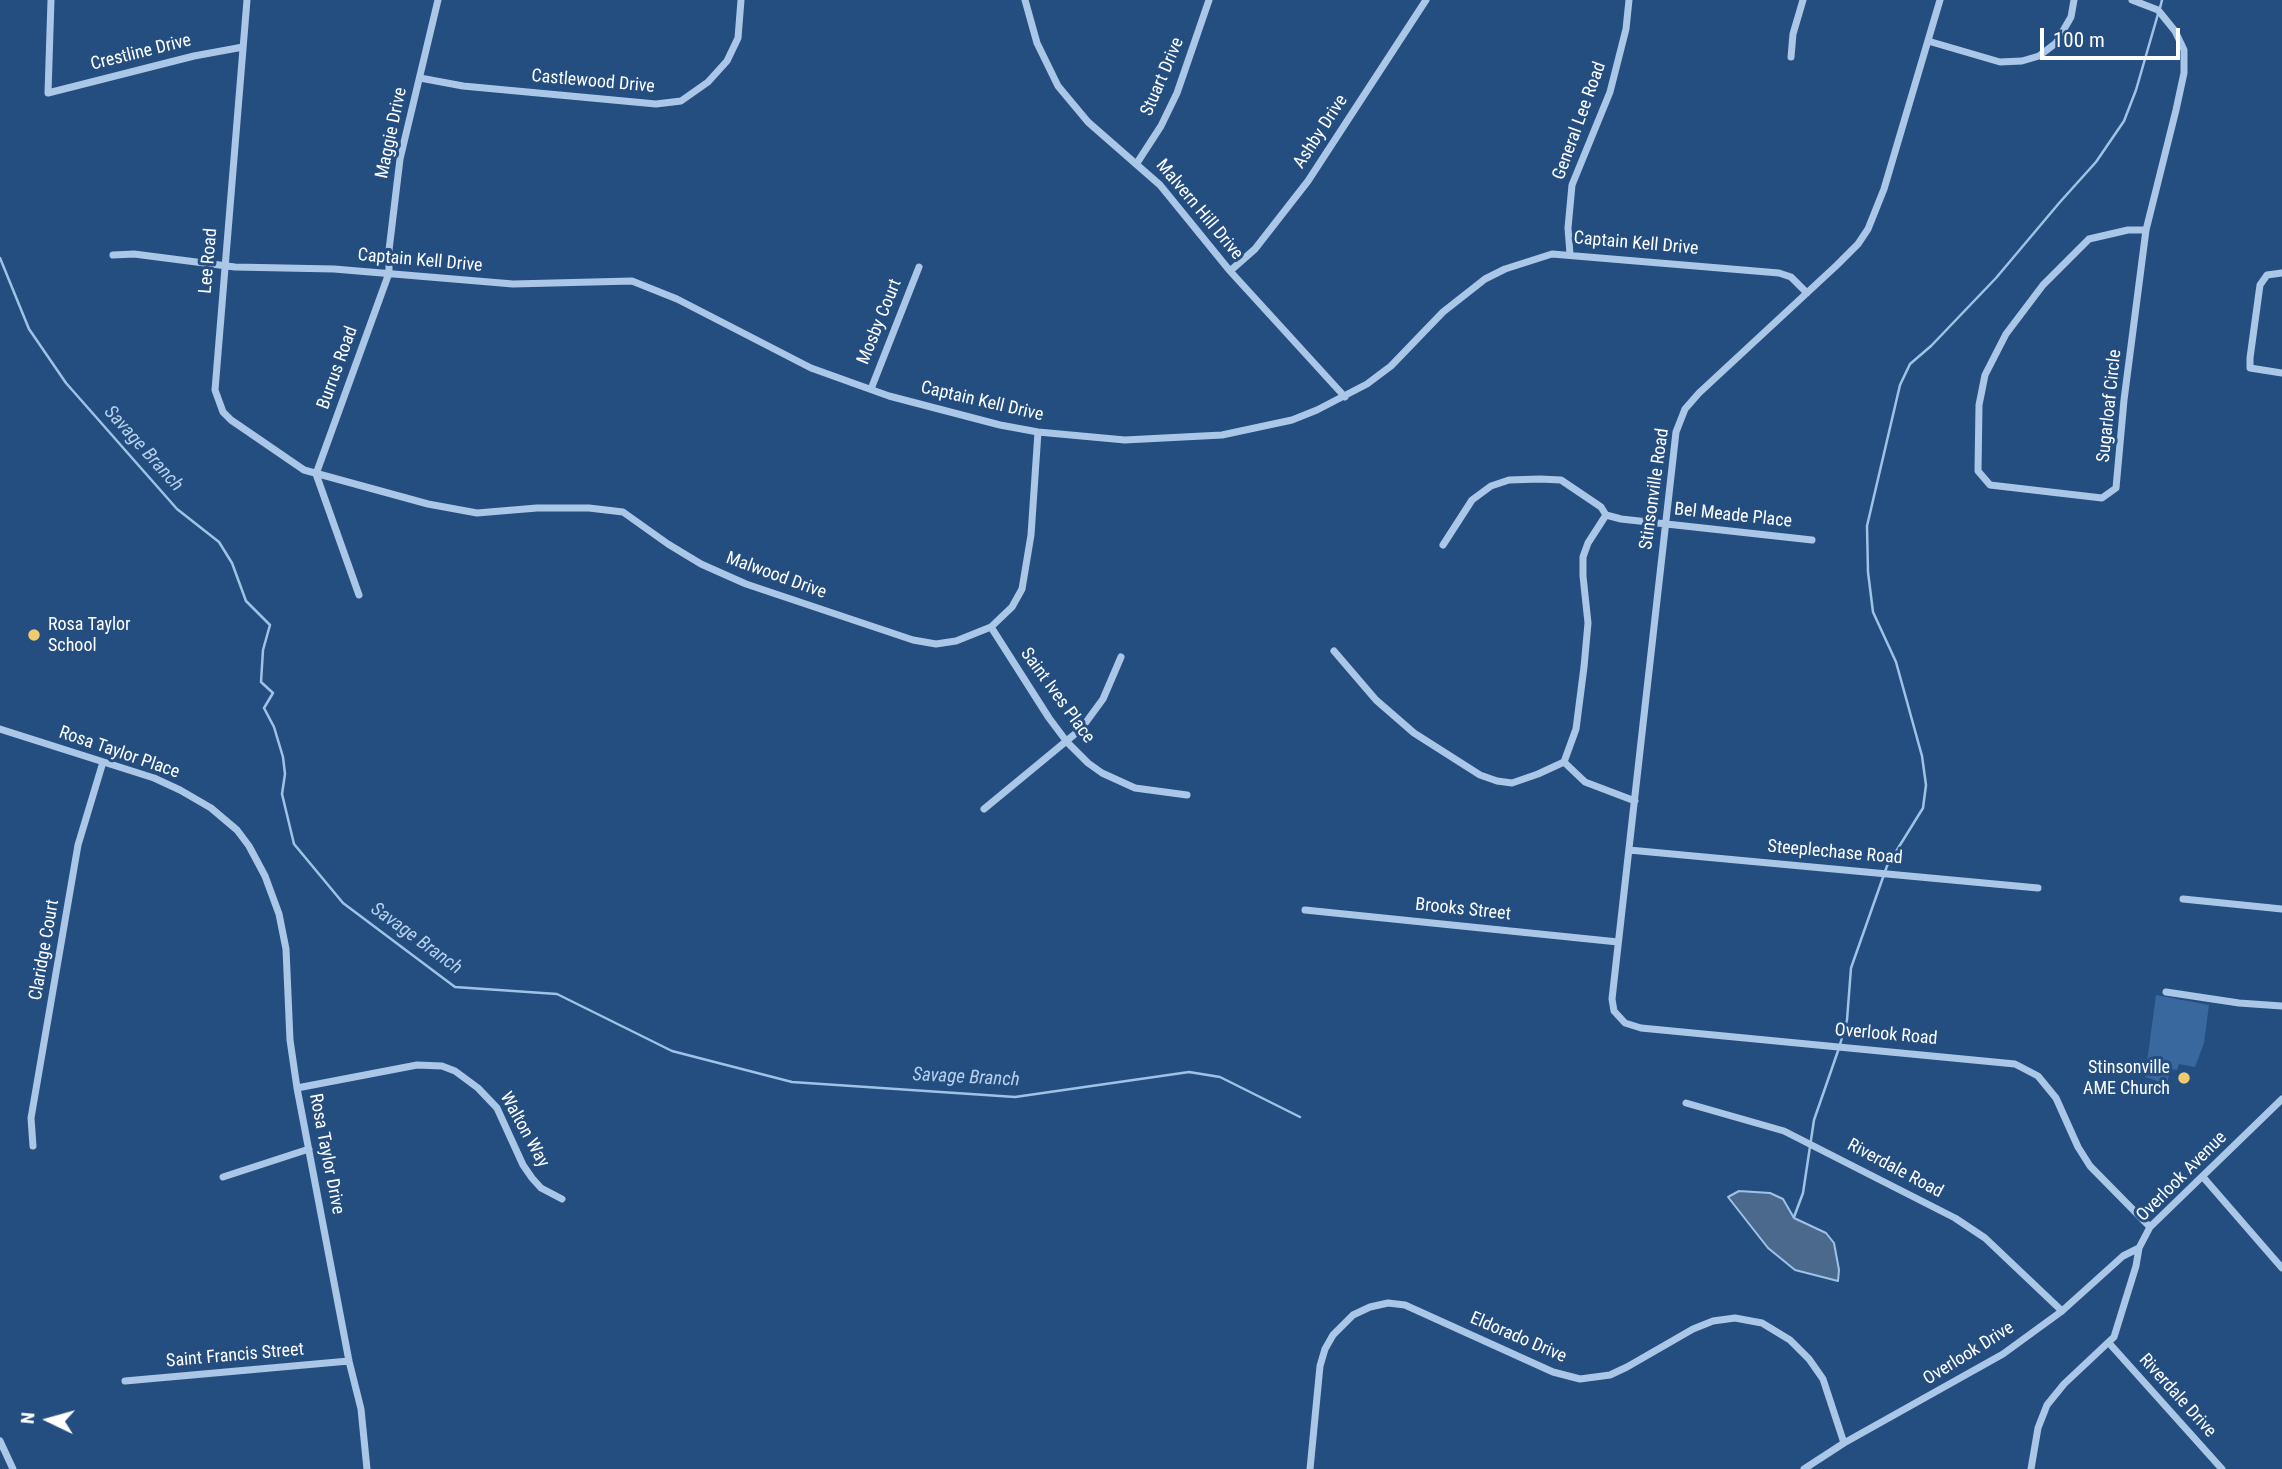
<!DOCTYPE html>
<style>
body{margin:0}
#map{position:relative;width:2282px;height:1469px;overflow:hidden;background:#244e80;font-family:"Roboto Condensed",sans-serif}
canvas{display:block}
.north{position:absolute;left:14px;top:1385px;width:70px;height:70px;-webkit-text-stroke:5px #244e80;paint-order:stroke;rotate:275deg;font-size:19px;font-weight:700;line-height:28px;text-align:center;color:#fff}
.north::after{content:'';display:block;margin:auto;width:24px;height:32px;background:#fff;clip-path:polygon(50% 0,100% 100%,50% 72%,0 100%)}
.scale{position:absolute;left:2040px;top:28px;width:140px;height:32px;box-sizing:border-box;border:4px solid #fff;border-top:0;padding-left:9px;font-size:21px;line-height:24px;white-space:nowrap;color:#fff;-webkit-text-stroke:5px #244e80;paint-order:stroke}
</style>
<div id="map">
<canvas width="2282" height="1469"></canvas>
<div class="north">N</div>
<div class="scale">100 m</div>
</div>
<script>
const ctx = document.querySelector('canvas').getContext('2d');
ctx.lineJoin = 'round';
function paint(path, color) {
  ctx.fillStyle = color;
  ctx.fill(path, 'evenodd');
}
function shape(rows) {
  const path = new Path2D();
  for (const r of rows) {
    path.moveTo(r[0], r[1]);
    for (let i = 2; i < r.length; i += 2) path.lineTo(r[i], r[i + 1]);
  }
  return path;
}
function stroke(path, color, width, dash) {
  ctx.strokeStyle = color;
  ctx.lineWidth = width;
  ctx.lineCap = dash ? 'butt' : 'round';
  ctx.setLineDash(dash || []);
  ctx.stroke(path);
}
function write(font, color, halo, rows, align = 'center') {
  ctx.font = font + ' "Roboto Condensed",sans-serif';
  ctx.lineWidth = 6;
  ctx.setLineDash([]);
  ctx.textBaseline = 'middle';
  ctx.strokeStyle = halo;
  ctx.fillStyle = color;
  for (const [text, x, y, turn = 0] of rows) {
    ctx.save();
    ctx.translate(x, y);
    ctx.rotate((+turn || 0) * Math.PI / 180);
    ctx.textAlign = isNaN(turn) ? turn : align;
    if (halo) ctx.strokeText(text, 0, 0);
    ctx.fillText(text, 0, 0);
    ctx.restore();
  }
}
paint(shape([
 [2156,995,2209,1005,2204,1043,2195,1067,2179,1064,2177,1070,2170,1069,2167,1084,2145,1077]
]), '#38689e');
const water = shape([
 [1739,1191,1770,1193,1783,1199,1794,1218,1826,1233,1834,1243,1839,1270,1838,1281,1795,1270,1768,1248,1728,1197,1739,1191]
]);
paint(water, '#4a698d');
stroke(water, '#9fc2e7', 2);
stroke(shape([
 [2160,8,2162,0],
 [0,258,29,329,66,383,177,509,219,542,232,563,246,601,270,625,263,650,261,682,273,693,264,708,274,727,283,757,285,774,282,794,294,844,343,903,455,987,557,994,672,1051,792,1082,1015,1097,1189,1072,1220,1077,1300,1117],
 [1794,1217,1803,1193,1814,1120,1839,1048,1847,1020,1851,968,1887,866,1923,808,1926,785,1922,756,1896,662,1873,612,1868,572,1867,526,1900,385,1910,364,1931,346,1996,278,2060,202,2096,162,2124,121,2136,90,2158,14]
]), '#9fc2e7', 2.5);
stroke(shape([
 [51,0,48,93,194,56,243,47],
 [247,0,215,390,223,412,231,420,304,470,428,504,477,513,537,508,589,508,623,512,668,544,701,564,746,584,913,640,936,644,956,641,991,627,1012,607,1022,589,1031,535,1038,432],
 [1025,0,1037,43,1058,86,1088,122,1160,185,1230,271,1345,397],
 [1940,0,1884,189,1868,229,1858,244,1837,265,1699,393,1685,409,1676,432,1612,999,1614,1011,1625,1023,1641,1028,2015,1064,2038,1076,2056,1098,2078,1147,2090,1166,2150,1227],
 [2132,0,2158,10,2175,31,2184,50,2184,73,2176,110,2146,230],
 [1928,41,2000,62,2022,61,2039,56,2056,43,2071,17,2074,0],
 [1791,57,1793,34,1803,0],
 [420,78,463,86,656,104,681,101,708,82,727,61,738,38,741,0],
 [1137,163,1161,126,1177,93,1209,0],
 [2128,230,2146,230,2124,400,2116,488,2102,498,1990,485,1978,471,1979,405,1985,375,2006,334,2043,285,2089,239,2128,230],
 [1570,254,1568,228,1572,185,1610,92,1626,29,1629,0],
 [113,255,134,254,235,267,334,269,513,284,632,281,677,299,811,368,889,396,1000,425,1038,432,1125,440,1222,435,1292,420,1317,410,1367,384,1391,366,1443,312,1485,279,1505,269,1552,254,1779,273,1791,277,1807,293],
 [1230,271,1255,249,1308,181,1426,0],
 [2282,273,2267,275,2260,285,2250,358,2250,368,2282,373],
 [871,389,919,267],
 [316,474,389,273,389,250,400,159,438,0],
 [316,474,359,595],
 [1443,545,1472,500,1491,486,1509,480,1540,479,1561,480,1601,507,1606,515,1621,519,1812,540],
 [991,627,1049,718,1067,742,1088,763,1102,773,1135,788,1187,795],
 [1334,651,1376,700,1414,733,1480,775,1497,781,1512,783,1538,774,1564,762,1576,729,1584,667,1588,623,1583,576,1583,557,1588,543,1606,515],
 [0,729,154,778,180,790,211,808,237,830,249,846,265,876,279,914,286,949,290,1040,297,1088,349,1361,361,1409,367,1469],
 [1564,762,1585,782,1635,801],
 [984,809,1081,729,1103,699,1121,657],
 [1629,850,2038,888],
 [2183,899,2282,909],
 [1305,910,1618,942],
 [2166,992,2239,1003,2282,1006],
 [297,1088,417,1065,442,1066,455,1071,478,1088,497,1108,523,1165,532,1178,541,1188,562,1199],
 [1686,1103,1784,1131,1955,1218,1985,1238,2062,1311],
 [33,1146,31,1118,78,845,103,762],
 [223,1177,309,1149],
 [2203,1177,2282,1268],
 [2109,1343,2222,1469],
 [125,1381,349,1361],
 [0,1441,13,1469],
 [1310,1469,1320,1366,1325,1349,1333,1335,1353,1315,1370,1307,1388,1303,1405,1305,1553,1372,1580,1379,1610,1375,1627,1367,1693,1329,1713,1321,1735,1318,1762,1323,1790,1340,1809,1359,1823,1379,1844,1443],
 [1804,1469,1844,1443,2003,1354,2062,1311,2123,1256,2139,1248],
 [2031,1469,2038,1428,2047,1405,2064,1384,2114,1337,2136,1266,2139,1248,2150,1227,2282,1099]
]), '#abc7e7', 7);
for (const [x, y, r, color] of [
 [34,635,7,"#f1c96e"],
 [2184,1078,7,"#f1c96e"]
]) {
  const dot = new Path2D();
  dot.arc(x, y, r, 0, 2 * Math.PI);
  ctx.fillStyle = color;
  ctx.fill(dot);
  stroke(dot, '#244e80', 2.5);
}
write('18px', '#fff', '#244e80', [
 ["Crestline Drive",141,53,-14],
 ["Stuart Drive",1163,77,-67],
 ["Castlewood Drive",593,82,5],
 ["General Lee Road",1580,121,-70],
 ["Ashby Drive",1321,132,-57],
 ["Maggie Drive",392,133,-78],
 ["Malvern Hill Drive",1199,210,50],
 ["Captain Kell Drive",1636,244,5],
 ["Lee Road",209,261,-85],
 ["Captain Kell Drive",420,261,5],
 ["Mosby Court",880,322,-68],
 ["Burrus Road",338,368,-70],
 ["Captain Kell Drive",982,402,13],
 ["Sugarloaf Circle",2110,406,-84],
 ["Stinsonville Road",1655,489,-82],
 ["Bel Meade Place",1733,516,6],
 ["Malwood Drive",776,576,20],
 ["Saint Ives Place",1057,696,54],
 ["Rosa Taylor Place",119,753,19],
 ["Steeplechase Road",1835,853,5],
 ["Brooks Street",1463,910,6],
 ["Claridge Court",45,950,-80],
 ["Overlook Road",1886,1035,5],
 ["Walton Way",524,1130,61],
 ["Rosa Taylor Drive",326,1154,79],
 ["Riverdale Road",1895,1169,28],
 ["Overlook Avenue",2182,1177,-45],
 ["Eldorado Drive",1518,1338,23],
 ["Overlook Drive",1969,1354,-32],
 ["Saint Francis Street",235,1356,-5],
 ["Riverdale Drive",2177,1396,48]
]);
write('18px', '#fff', '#244e80', [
 ["Rosa Taylor",48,625],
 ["School",48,646],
 ["Stinsonville",2170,1068,"right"],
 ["AME Church",2170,1089,"right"]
], 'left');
write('italic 19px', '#b6d1ee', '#244e80', [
 ["Savage Branch",143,449,48],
 ["Savage Branch",416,939,36],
 ["Savage Branch",966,1078,3]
]);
</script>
